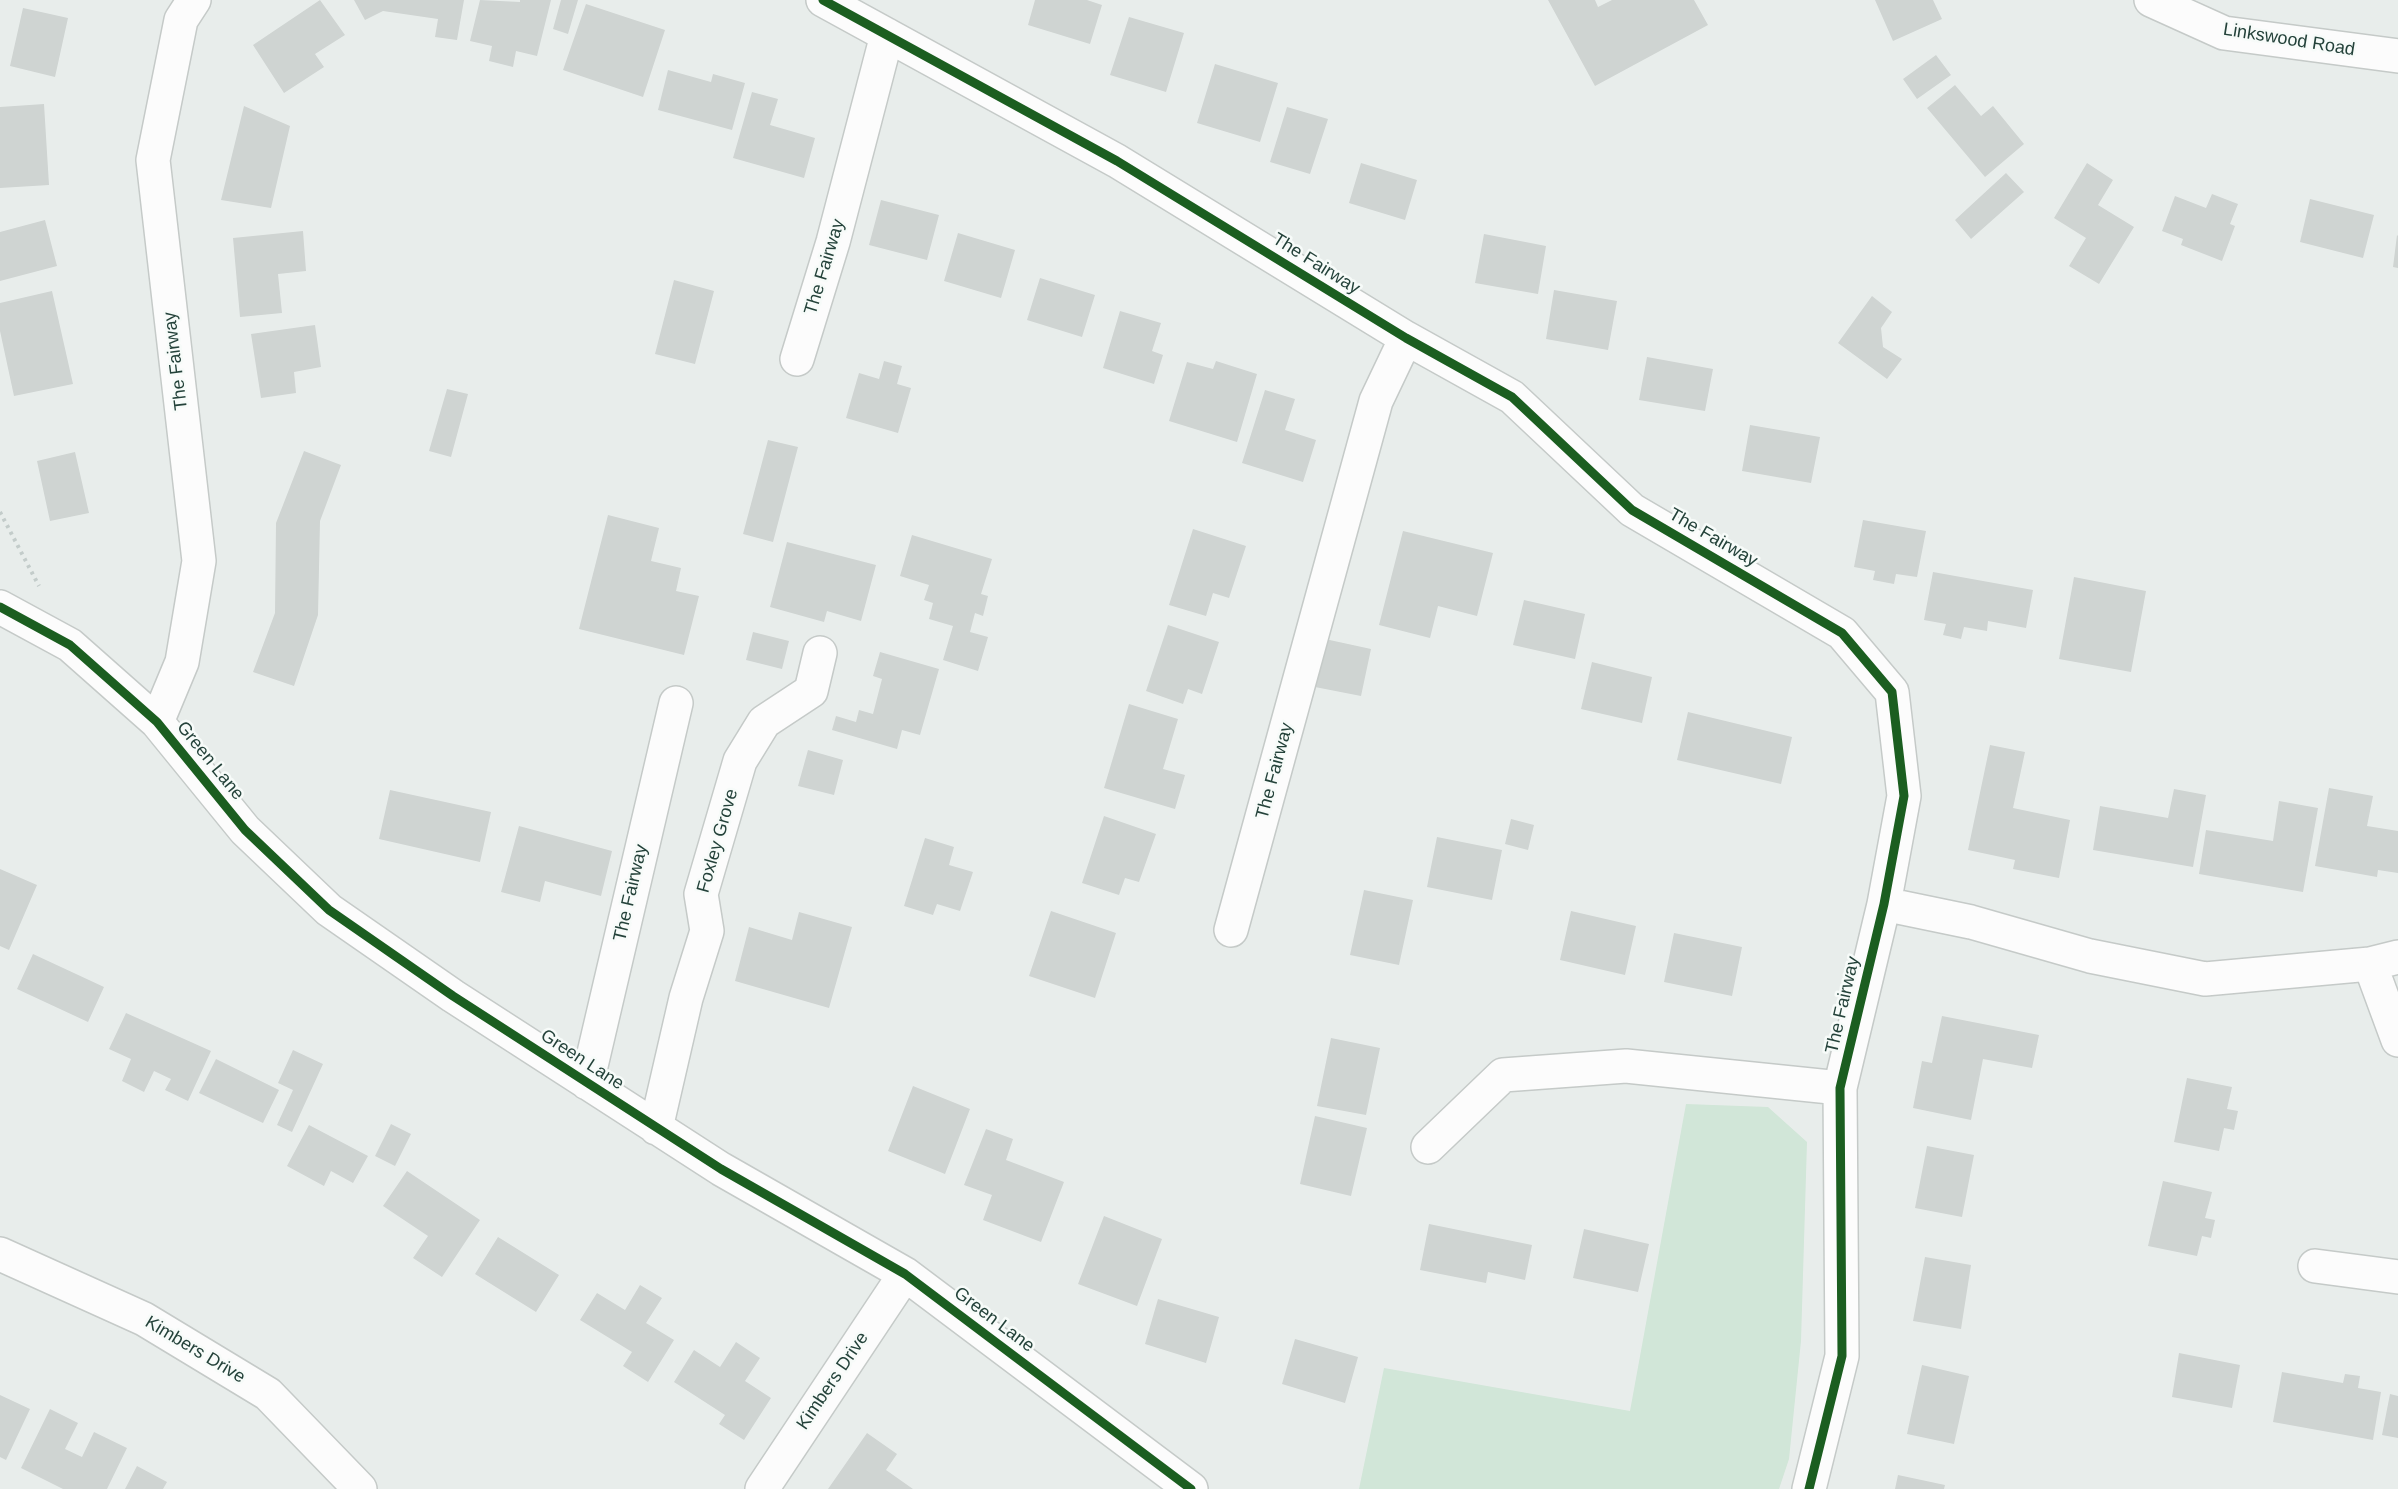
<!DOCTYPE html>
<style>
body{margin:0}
canvas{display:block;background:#e8edeb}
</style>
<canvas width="2398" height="1489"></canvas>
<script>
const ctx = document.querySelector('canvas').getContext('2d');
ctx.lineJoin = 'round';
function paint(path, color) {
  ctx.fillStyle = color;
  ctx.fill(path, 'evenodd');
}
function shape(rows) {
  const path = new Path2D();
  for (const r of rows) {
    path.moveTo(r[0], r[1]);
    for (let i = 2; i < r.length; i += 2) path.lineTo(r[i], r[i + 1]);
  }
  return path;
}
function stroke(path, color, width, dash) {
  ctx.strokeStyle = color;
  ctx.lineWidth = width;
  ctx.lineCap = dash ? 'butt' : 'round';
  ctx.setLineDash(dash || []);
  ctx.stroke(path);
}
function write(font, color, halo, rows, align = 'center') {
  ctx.font = font + ' Helvetica,sans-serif';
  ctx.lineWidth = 5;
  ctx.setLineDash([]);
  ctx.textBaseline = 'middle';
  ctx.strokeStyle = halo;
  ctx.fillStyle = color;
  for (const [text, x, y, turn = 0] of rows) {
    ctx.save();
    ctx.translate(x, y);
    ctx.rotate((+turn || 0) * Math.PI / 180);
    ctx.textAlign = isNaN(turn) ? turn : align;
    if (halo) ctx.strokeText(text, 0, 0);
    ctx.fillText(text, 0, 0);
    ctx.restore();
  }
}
paint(shape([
 [1686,1104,1768,1107,1807,1142,1801,1341,1789,1459,1779,1489,1359,1489,1384,1368,1630,1411]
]), '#d1e6d8');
paint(shape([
 [320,0,345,35,315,54,324,67,284,93,253,45],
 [354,0,464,0,457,40,435,37,438,19,383,11,365,20],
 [480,0,520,2,520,0,551,0,537,56,516,51,513,67,489,61,492,46,470,41],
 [561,0,578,0,568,34,553,29],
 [1035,0,1087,0,1102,5,1090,44,1028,25],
 [1548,0,1595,0,1598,7,1612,0,1694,0,1708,25,1595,86],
 [1875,0,1933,0,1942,19,1893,41],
 [586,4,665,30,643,97,563,70],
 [23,8,68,18,55,77,10,66],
 [1129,17,1184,33,1166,92,1110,75],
 [1936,55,1951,75,1917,99,1903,79],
 [1215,64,1278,83,1260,142,1197,123],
 [668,70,711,82,713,74,745,83,732,130,658,110],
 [1955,85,1981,116,1993,106,2024,144,1985,177,1927,108],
 [752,92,778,99,770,125,815,138,804,178,733,158],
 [44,104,49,185,0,188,0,107],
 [244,106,290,126,271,208,221,200],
 [1287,107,1328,119,1310,174,1270,162],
 [1361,163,1417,180,1405,220,1349,203],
 [2087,163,2113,180,2098,205,2134,227,2099,284,2069,266,2086,238,2054,218],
 [2006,173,2024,192,1971,239,1955,220],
 [2212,194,2238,204,2230,224,2235,226,2222,261,2181,245,2183,239,2162,231,2175,196,2206,208],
 [2310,199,2374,215,2363,258,2300,242],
 [881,200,939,215,927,260,869,245],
 [45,220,57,266,0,281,0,232],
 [303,231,306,271,278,274,282,313,240,317,233,238],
 [958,233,1015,250,1001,298,944,281],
 [1484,234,1546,246,1538,294,1475,283],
 [2397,235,2398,236,2398,268,2393,267],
 [1040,278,1095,295,1082,337,1027,320],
 [674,280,714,291,695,364,655,354],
 [1554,290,1617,301,1608,350,1546,339],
 [52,291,73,384,14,396,0,331,0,303],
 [1872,296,1892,312,1881,328,1883,347,1902,359,1887,379,1838,343],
 [1120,311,1161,323,1152,351,1163,355,1154,384,1103,368],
 [315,325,321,367,294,372,296,393,261,398,251,334],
 [1647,357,1713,369,1705,411,1639,400],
 [884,361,902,366,897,384,911,388,898,433,846,418,859,373,879,379],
 [1216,361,1257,374,1237,442,1169,421,1187,362,1213,369],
 [447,389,468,394,451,457,429,451],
 [1265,390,1295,399,1285,430,1316,440,1303,482,1242,463],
 [1750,425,1820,437,1811,483,1742,471],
 [768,440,798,447,773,542,743,534],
 [304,451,341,465,320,521,318,615,294,686,253,672,275,613,276,523],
 [75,452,89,513,50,521,37,461],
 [608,515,659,528,651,561,681,568,676,591,699,596,684,655,579,629],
 [1863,520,1926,531,1917,577,1896,574,1894,584,1873,580,1875,571,1854,567],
 [1193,529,1246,546,1229,598,1213,593,1206,616,1169,605],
 [1403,531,1493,553,1477,616,1438,606,1430,638,1379,625],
 [912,535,992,559,981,594,988,596,983,616,975,613,970,632,988,637,978,671,943,660,953,626,929,619,933,603,924,600,929,585,900,576],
 [787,542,876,565,861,621,827,611,824,622,770,607],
 [1933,572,2033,590,2026,628,1988,621,1987,631,1964,627,1961,639,1943,635,1946,624,1924,620],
 [2074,577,2146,591,2131,672,2059,659],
 [1524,600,1585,614,1575,659,1513,645],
 [1168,625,1219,642,1202,694,1188,689,1183,704,1146,691],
 [753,632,789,641,782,669,746,660],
 [1325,639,1371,649,1361,696,1315,687],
 [880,652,939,669,920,735,902,730,897,749,832,730,836,716,856,722,859,710,873,714,882,679,873,676],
 [1592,662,1652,677,1642,723,1581,709],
 [1129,704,1178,719,1163,769,1185,775,1175,809,1104,788],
 [1688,712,1792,737,1781,784,1677,760],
 [1990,745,2025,752,2013,808,2070,820,2059,878,2013,869,2015,860,1968,850],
 [808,750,843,760,834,795,798,786],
 [2329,788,2373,796,2367,826,2398,831,2398,873,2378,870,2377,877,2315,866],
 [2174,789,2206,795,2193,867,2093,850,2100,806,2168,818],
 [390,790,491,812,480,862,379,839],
 [2279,801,2318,808,2303,892,2199,874,2206,830,2273,841],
 [1104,816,1156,834,1139,882,1125,878,1119,895,1082,883],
 [1511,819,1534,825,1528,850,1505,844],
 [519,826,612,851,601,896,545,881,540,902,501,892],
 [1437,837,1502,850,1492,900,1427,887],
 [925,838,954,847,949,865,973,872,960,911,937,904,933,915,904,906],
 [0,869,37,885,9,950,0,946],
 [1364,890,1413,900,1399,965,1350,955],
 [1051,911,1116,933,1095,998,1029,976],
 [1571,911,1636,926,1625,975,1560,960],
 [799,912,852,927,829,1008,735,981,749,927,792,940],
 [1674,933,1742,947,1732,996,1664,982],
 [33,954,104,987,88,1022,17,989],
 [126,1013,211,1051,188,1101,165,1090,171,1079,154,1071,144,1092,122,1081,131,1059,109,1049],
 [1942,1016,2039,1035,2032,1068,1983,1059,1971,1120,1913,1108,1922,1061,1932,1063],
 [1331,1038,1380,1048,1366,1115,1317,1106],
 [293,1050,323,1064,292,1132,277,1125,293,1090,278,1083],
 [216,1059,279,1090,263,1123,199,1093],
 [2187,1078,2232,1087,2227,1109,2238,1111,2234,1130,2224,1128,2219,1151,2174,1142],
 [913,1086,970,1109,945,1174,888,1151],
 [1315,1116,1367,1128,1351,1196,1300,1184],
 [391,1124,411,1134,395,1166,375,1156],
 [309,1125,368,1156,353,1183,331,1171,324,1186,287,1166],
 [986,1129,1013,1139,1006,1160,1064,1182,1041,1242,983,1220,992,1195,964,1185],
 [1927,1146,1974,1155,1962,1217,1915,1208],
 [407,1171,480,1220,442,1277,413,1258,428,1236,383,1206],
 [2163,1181,2212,1192,2205,1218,2215,1220,2211,1238,2202,1236,2197,1256,2148,1246],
 [1104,1216,1162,1239,1137,1306,1078,1284],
 [1429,1224,1532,1245,1525,1280,1488,1272,1486,1283,1420,1270],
 [1584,1229,1649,1244,1638,1292,1573,1278],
 [498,1237,559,1275,536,1312,475,1274],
 [1925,1257,1971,1265,1961,1329,1913,1321],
 [640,1285,662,1298,646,1323,674,1340,648,1382,623,1366,632,1352,580,1320,597,1293,625,1310],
 [1158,1299,1219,1317,1206,1363,1145,1344],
 [1295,1339,1358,1357,1345,1403,1282,1384],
 [736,1342,760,1358,745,1381,771,1398,744,1440,719,1424,725,1415,674,1382,694,1350,720,1367],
 [2179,1353,2240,1365,2232,1408,2172,1397],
 [1922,1365,1969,1376,1954,1444,1907,1434],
 [2282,1372,2343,1383,2345,1374,2360,1376,2358,1388,2381,1392,2373,1440,2273,1422],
 [2390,1394,2398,1396,2398,1438,2382,1435],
 [0,1395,30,1409,6,1460,0,1457],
 [50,1409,78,1423,65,1449,82,1457,94,1432,127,1448,107,1489,63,1489,21,1468],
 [867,1433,897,1454,886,1470,913,1489,828,1489],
 [137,1466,167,1482,163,1489,125,1489],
 [1898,1475,1945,1485,1944,1489,1895,1489]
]), '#cfd4d2');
const minor = shape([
 [823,0,1117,161,1406,338,1512,397,1632,510,1842,633,1892,692,1904,796,1884,904,1840,1088,1842,1356,1809,1489],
 [2151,0,2224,33,2398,56],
 [797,359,833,242,887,35],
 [0,607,70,645,157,722,245,830,329,910,453,996,721,1169,905,1274,1191,1489],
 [157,722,182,662,199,561,153,160,181,20,194,0],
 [1884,904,1971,922,2090,956,2205,979,2370,964,2398,957],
 [1231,930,1376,401,1406,338],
 [2370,964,2398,1040],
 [587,1083,676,703],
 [656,1128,686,998,707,931,701,894,740,761,764,722,811,691,820,653],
 [1428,1147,1503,1075,1626,1066,1840,1088],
 [0,1254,144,1319,268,1394,360,1489],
 [2315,1266,2398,1277],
 [762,1489,905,1274]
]);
stroke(minor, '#c5cac8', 36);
stroke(shape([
 [0,512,39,586]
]), '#c3ccca', 4, [3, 4.5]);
stroke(minor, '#fcfcfc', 33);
stroke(shape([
 [823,0,1117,161,1406,338,1512,397,1632,510,1842,633,1892,692,1904,796,1884,904,1840,1088,1842,1356,1809,1489],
 [0,607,70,645,157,722,245,830,329,910,453,996,721,1169,905,1274,1191,1489]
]), '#1b5e20', 9);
write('18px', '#24423a', '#f7fbf9', [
 ["Linkswood Road",2289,40,9],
 ["The Fairway",1316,264,32],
 ["The Fairway",825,267,-73],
 ["The Fairway",176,361,-97],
 ["The Fairway",1713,538,30],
 ["Green Lane",210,761,51],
 ["The Fairway",1275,771,-75],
 ["Foxley Grove",718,841,-74],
 ["The Fairway",631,893,-77],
 ["The Fairway",1843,1005,-77],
 ["Green Lane",582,1060,33],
 ["Green Lane",994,1320,37],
 ["Kimbers Drive",195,1350,31],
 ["Kimbers Drive",833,1381,-56]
]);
</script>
